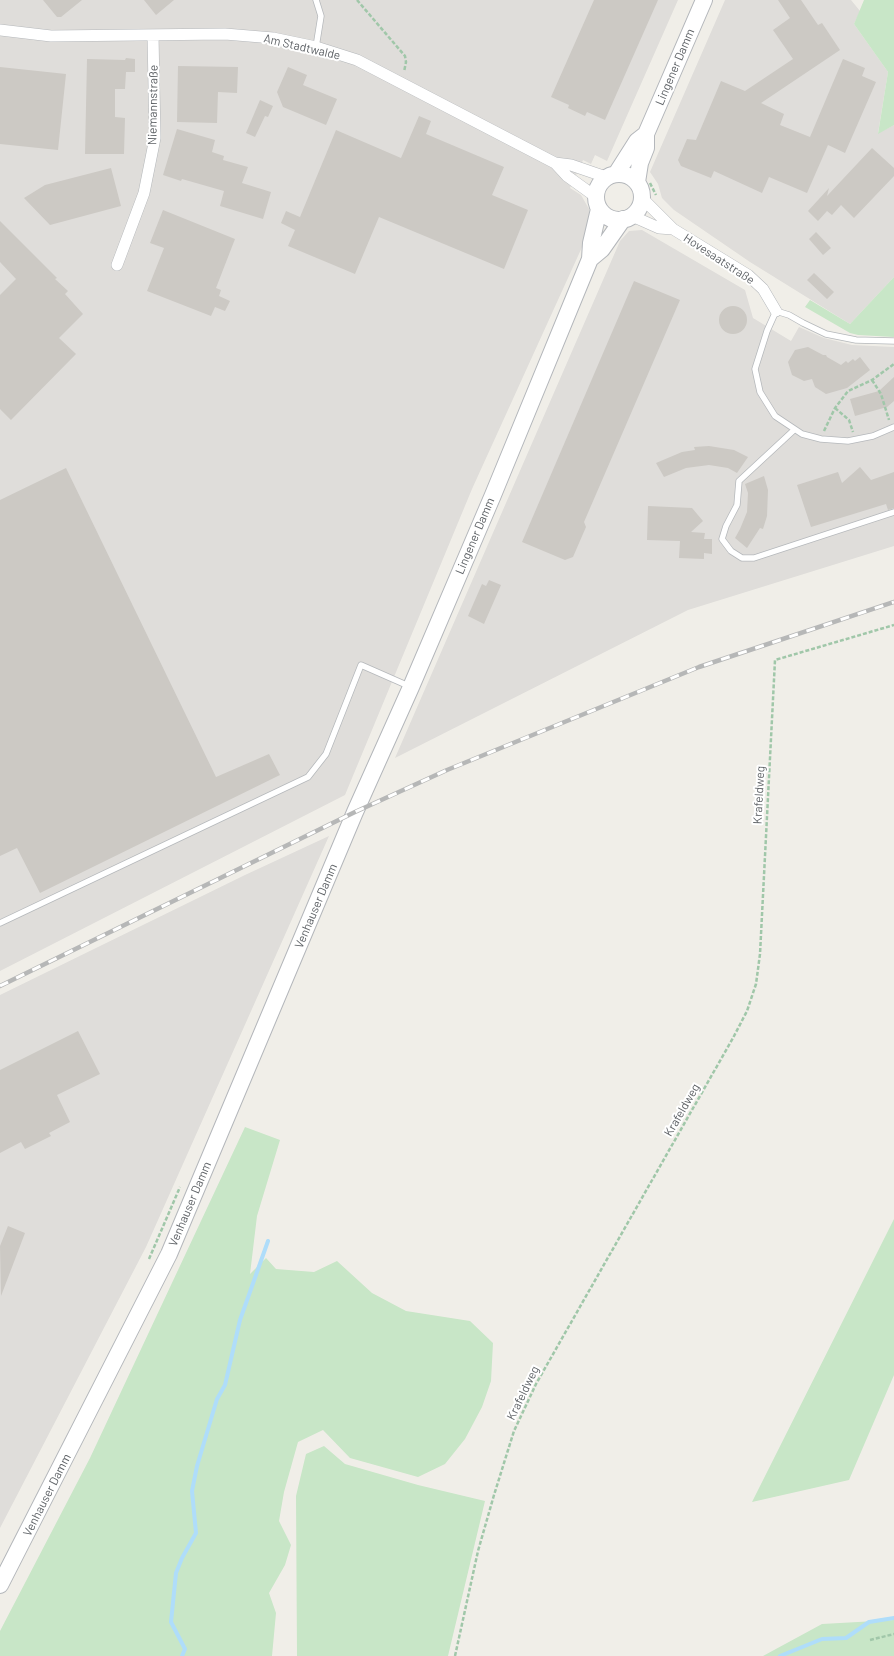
<!DOCTYPE html>
<meta charset="utf-8">
<style>
body{margin:0}
canvas{display:block;background:#f0eee8}
</style>
<canvas width="894" height="1656"></canvas>
<script>
const ctx = document.querySelector('canvas').getContext('2d');
ctx.lineJoin = 'round';
function paint(path, color) {
  ctx.fillStyle = color;
  ctx.fill(path, 'evenodd');
}
function shape(rows) {
  const path = new Path2D();
  for (const r of rows) {
    if (r.length === 3) {
      path.moveTo(r[0] + r[2], r[1]);
      path.arc(r[0], r[1], r[2], 0, 2 * Math.PI);
      continue;
    }
    path.moveTo(r[0], r[1]);
    for (let i = 2; i < r.length; i += 2) path.lineTo(r[i], r[i + 1]);
  }
  return path;
}
function stroke(path, color, width, dash) {
  ctx.strokeStyle = color;
  ctx.lineWidth = width;
  ctx.lineCap = dash ? 'butt' : 'round';
  ctx.setLineDash(dash || []);
  ctx.stroke(path);
}
function write(font, color, halo, rows, align = 'center') {
  ctx.font = font + ' Barlow,sans-serif';
  ctx.lineWidth = 4;
  ctx.setLineDash([]);
  ctx.textBaseline = 'middle';
  ctx.strokeStyle = halo;
  ctx.fillStyle = color;
  for (const [text, x, y, turn = 0] of rows) {
    ctx.save();
    ctx.translate(x, y);
    ctx.rotate((+turn || 0) * Math.PI / 180);
    ctx.textAlign = isNaN(turn) ? turn : align;
    if (halo) ctx.strokeText(text, 0, 0);
    ctx.fillText(text, 0, 0);
    ctx.restore();
  }
}
paint(shape([
 [0,0,678,0,607,161,595,155,591,164,583,160,570,188,581,195,589,209,591,225,588,234,472,489,345,795,0,971],
 [725,0,851,0,860,11,854,24,888,72,878,133,894,125,894,277,850,324,750,262,674,210,662,198,658,184,650,172],
 [642,230,745,290,753,318,791,341,799,327,824,338,852,345,894,347,894,546,688,610,395,758,620,241,629,231],
 [329,836,146,1247,0,1528,0,995,245,875]
]), '#dfddda');
paint(shape([
 [864,0,894,0,894,125,878,134,888,72,854,24],
 [894,277,894,337,858,335,850,333,805,307,810,300,850,324],
 [245,1127,280,1140,257,1216,250,1274,266,1258,276,1269,314,1272,337,1261,372,1293,406,1311,470,1321,493,1343,491,1381,482,1407,465,1439,445,1464,418,1477,350,1458,323,1430,298,1442,284,1492,279,1521,291,1545,285,1565,269,1593,276,1613,272,1656,0,1656,0,1631,90,1458],
 [894,1219,894,1375,849,1480,752,1502],
 [324,1446,345,1464,418,1485,485,1501,448,1656,297,1656,296,1496,306,1454],
 [894,1620,894,1656,763,1656,822,1624]
]), '#c8e6c7');
stroke(shape([
 [182,1656,185,1649,171,1622,176,1573,182,1558,196,1533,192,1491,197,1466,217,1399,225,1385,240,1320,268,1241],
 [780,1656,822,1639,846,1638,869,1622,894,1618]
]), '#afddfa', 4);
paint(shape([
 [43,0,82,0,61,17,57,17],
 [144,0,174,0,156,15],
 [594,0,658,0,605,120,587,112,585,116,568,108,569,105,551,97],
 [778,0,801,0,818,25,822,23,840,50,761,103,784,114,780,125,810,137,843,59,865,68,862,76,876,82,845,153,828,145,807,193,769,177,762,193,714,171,711,178,681,166,678,160,687,139,696,140,721,81,745,91,793,59,773,30,790,18],
 [126,58,135,59,135,72,126,72,125,89,115,89,115,117,125,118,124,154,85,154,87,59,125,60],
 [178,66,238,67,237,93,218,92,217,123,177,122],
 [0,67,66,74,58,150,0,144],
 [288,67,307,75,303,85,337,99,326,125,283,107,277,92],
 [260,100,273,106,268,117,265,116,255,137,246,133],
 [419,116,431,121,426,134,504,167,492,195,528,210,504,269,379,217,355,274,288,246,295,230,281,223,286,211,300,217,336,130,401,158],
 [177,129,215,140,212,152,224,156,223,160,248,167,242,183,271,192,263,219,220,206,224,191,182,179,181,181,163,175],
 [872,148,894,168,894,176,854,218,841,205,832,215,827,211,818,221,808,211,829,188,827,196],
 [111,168,121,206,50,225,24,198,45,185],
 [163,210,235,239,216,288,221,290,219,296,230,301,225,311,215,307,211,316,147,291,164,248,150,243],
 [0,221,57,278,55,279,68,291,65,294,83,314,59,338,76,354,11,420,0,409,0,295,16,279,0,262],
 [816,232,831,248,823,255,809,239],
 [814,273,834,292,827,299,807,280],
 [634,281,680,300,584,522,586,527,573,557,565,560,522,542],
 [733,320,14],
 [808,347,823,355,826,355,827,357,841,365,846,361,848,363,853,359,855,361,860,357,870,370,847,388,826,394,815,387,812,379,804,381,792,375,788,362,795,350],
 [894,377,894,401,887,407,855,416,850,399,879,391],
 [709,446,734,450,748,457,737,473,728,468,709,465,686,468,664,477,656,463,682,452,695,450,694,447],
 [860,467,871,480,894,472,894,508,888,510,886,504,811,527,797,485,838,472,842,483],
 [66,468,216,777,269,754,280,775,40,893,17,848,0,856,0,500],
 [764,476,768,490,767,516,763,529,760,528,747,548,735,538,740,529,747,512,748,493,745,484],
 [648,506,692,508,703,521,691,532,705,533,704,539,712,539,712,554,704,553,704,559,679,558,680,541,647,540],
 [489,580,501,585,484,624,468,616,482,584,486,586],
 [78,1031,100,1074,57,1095,70,1122,49,1133,51,1136,25,1149,21,1142,0,1153,0,1070],
 [8,1226,25,1233,1,1296,0,1246]
]), '#ccc9c4');
const lane = shape([
 [316,0,321,16,316,47],
 [894,341,856,340,826,334,803,323,789,315,776,311,767,331,755,369,760,392,775,416,802,434,821,439,848,441,873,436,894,427],
 [794,430,739,481,737,505,726,526,722,539,731,551,742,558,754,558,894,512],
 [0,923,308,777,326,754,361,665,411,687]
]);
const street = shape([
 [0,30,51,36,225,34,273,38,316,47,357,60,555,163,567,176,596,197],
 [555,163,571,165,606,177],
 [642,198,673,229,748,275,763,289,776,311],
 [632,216,659,228,673,229],
 [117,265,144,193,155,138,153,35]
]);
const secondary = shape([
 [616,174,637,141,646,134],
 [619,197,23],
 [637,182,640,163,646,148,646,134,704,0],
 [590,259,602,249,623,219],
 [0,1585,169,1254,355,812,411,687,493,495,590,259,591,243,599,209]
]);
stroke(lane, '#b5b8bb', 7);
stroke(street, '#b5b8bb', 12);
stroke(secondary, '#b4b7bb', 18);
stroke(shape([
 [357,0,405,56,406,62,404,72],
 [650,183,656,195],
 [872,380,881,394,889,420],
 [835,408,849,420,853,432],
 [824,431,835,408,848,391,872,380,894,364],
 [149,1259,180,1187],
 [870,1640,894,1634],
 [455,1656,478,1551,494,1495,514,1431,536,1384,733,1038,747,1011,756,984,760,954,775,660,894,625]
]), '#a0c7a9', 2.5, [4, 2]);
stroke(lane, '#fff', 5.5);
stroke(street, '#fff', 11);
stroke(secondary, '#fff', 16);
const rail = shape([
 [0,986,355,812,447,770,699,667,894,602]
]);
stroke(rail, '#b6b7b7', 4.5);
stroke(rail, '#fff', 3, [9]);
write('12px', '#5f6367', '#fff', [
 ["Am Stadtwalde",302,47,13],
 ["Lingener Damm",675,67,-67],
 ["Niemannstraße",153,105,-89],
 ["Hovesaatstraße",719,259,33],
 ["Lingener Damm",475,536,-67],
 ["Krafeldweg",759,795,-87],
 ["Venhauser Damm",316,906,-67],
 ["Krafeldweg",682,1110,-60],
 ["Venhauser Damm",190,1204,-67],
 ["Krafeldweg",523,1393,-64],
 ["Venhauser Damm",47,1495,-63]
]);
</script>
